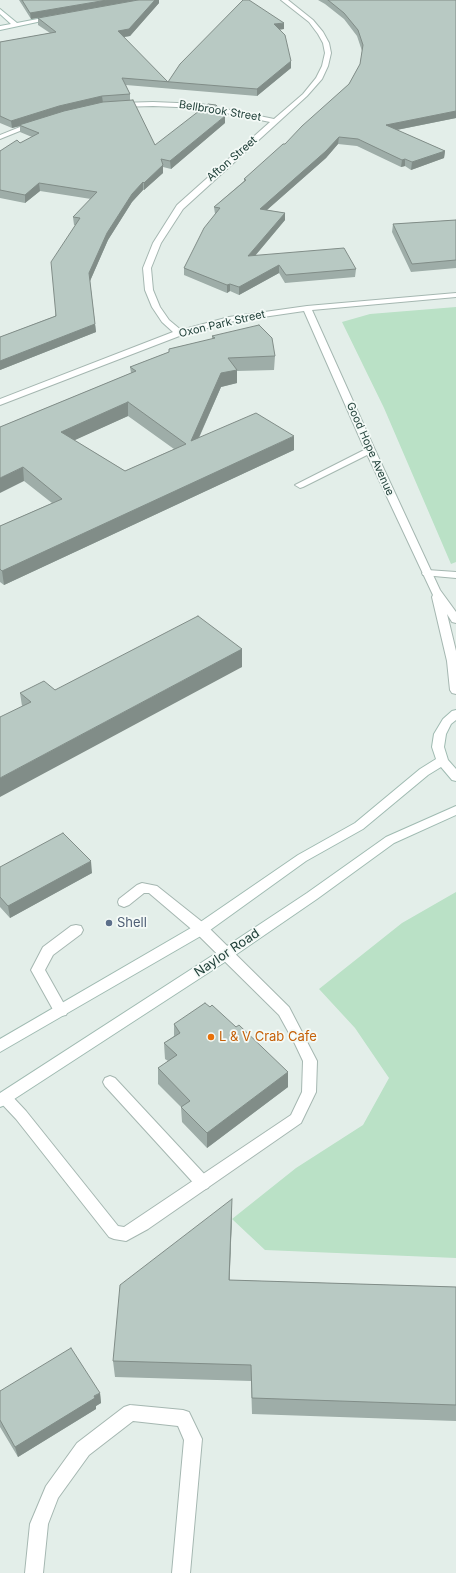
<!DOCTYPE html>
<style>
body{margin:0}
canvas{display:block;background:#e3eee9}
</style>
<canvas width="456" height="1573"></canvas>
<script>
const ctx = document.querySelector('canvas').getContext('2d');
ctx.lineJoin = 'round';
function paint(path, color) {
  ctx.fillStyle = color;
  ctx.fill(path, 'evenodd');
}
function shape(rows) {
  const path = new Path2D();
  for (const r of rows) {
    path.moveTo(r[0], r[1]);
    for (let i = 2; i < r.length; i += 2) path.lineTo(r[i], r[i + 1]);
  }
  return path;
}
function stroke(path, color, width, dash) {
  ctx.strokeStyle = color;
  ctx.lineWidth = width;
  ctx.lineCap = dash ? 'butt' : 'round';
  ctx.setLineDash(dash || []);
  ctx.stroke(path);
}
function write(font, color, halo, rows, align = 'center') {
  ctx.font = font + ' Inter,sans-serif';
  ctx.lineWidth = 3.5;
  ctx.setLineDash([]);
  ctx.textBaseline = 'middle';
  ctx.strokeStyle = halo;
  ctx.fillStyle = color;
  for (const [text, x, y, turn = 0] of rows) {
    ctx.save();
    ctx.translate(x, y);
    ctx.rotate((+turn || 0) * Math.PI / 180);
    ctx.textAlign = isNaN(turn) ? turn : align;
    if (halo) ctx.strokeText(text, 0, 0);
    ctx.fillText(text, 0, 0);
    ctx.restore();
  }
}
paint(shape([
 [456,307,456,562,451,564,384,408,342,322,370,314],
 [456,892,456,1258,265,1250,232,1219,296,1168,363,1125,389,1078,355,1028,319,989,402,923]
]), '#bae1c6');
const lane = shape([
 [370,447,375,450,373,452,303,487,300,488,295,485,370,447],
 [427,570,456,572,456,578,423,575,422,573,427,570],
 [142,883,157,886,206,925,208,929,206,933,201,934,196,933,149,893,144,893,129,905,124,907,119,905,118,902,119,899,137,885,142,883],
 [76,925,81,926,83,930,81,934,53,955,45,970,68,1011,66,1015,61,1016,56,1015,31,970,43,947,71,926,76,925],
 [110,1076,115,1078,208,1178,211,1183,208,1188,203,1190,198,1188,105,1086,103,1082,105,1078,110,1076],
 [130,1405,183,1410,189,1412,202,1439,190,1573,172,1573,184,1440,178,1426,133,1421,89,1455,58,1498,48,1524,43,1573,25,1573,30,1524,46,1486,77,1443,124,1407,130,1405]
]);
const street = shape([
 [281,0,288,0,313,20,323,32,329,43,331,53,328,66,322,79,307,96,183,209,161,243,151,268,153,290,160,307,169,320,181,330,229,317,307,306,456,293,456,297,312,310,375,450,440,590,456,612,456,623,452,622,447,614,456,651,456,694,452,693,450,690,447,661,432,597,433,595,365,450,304,311,229,322,182,335,0,405,0,399,173,332,162,322,152,307,145,290,143,268,153,243,177,205,270,122,201,108,153,106,119,107,116,105,119,103,153,102,201,104,274,119,303,94,316,78,322,66,325,53,323,43,318,34,309,22,281,0],
 [35,121,37,122,37,124,0,139,0,135,35,121],
 [201,924,206,925,289,1007,317,1061,316,1092,301,1123,148,1229,126,1241,114,1239,109,1237,16,1119,0,1102,0,1094,5,1092,10,1094,26,1111,118,1226,124,1227,291,1115,302,1092,303,1061,295,1044,279,1015,196,933,194,929,196,925,201,924]
]);
const secondary = shape([
 [0,9,17,23,53,16,56,18,0,30,0,26,11,24,0,14,0,9],
 [456,710,456,720,451,724,446,734,444,747,448,760,456,769,456,781,452,780,441,767,428,775,363,829,306,861,206,933,0,1052,0,1039,196,925,298,855,355,823,420,769,436,759,432,747,434,734,443,719,452,711,456,710],
 [456,806,456,815,394,843,317,899,231,958,5,1105,0,1107,0,1093,221,950,307,893,386,837,456,806]
]);
stroke(lane, '#a5b7b1', 2);
stroke(street, '#a5b7b1', 2);
stroke(secondary, '#a0bbb2', 2);
paint(lane, '#fff');
paint(street, '#fff');
paint(secondary, '#fff');
paint(shape([
 [19,0,159,0,159,3,130,36,123,37,168,82,243,0,284,29,279,30,291,68,257,96,126,85,130,94,130,100,155,145,225,123,171,169,163,167,163,173,144,190,143,190,132,202,108,240,90,281,96,332,0,370,0,337,55,316,75,225,74,225,73,217,91,199,40,191,25,203,0,198,0,151,20,143,32,137,20,132,20,126,12,128,0,123,0,42,50,33,38,25,38,18,112,5,31,19],
 [318,0,456,0,456,118,397,130,445,151,444,158,411,170,405,166,401,167,357,146,338,144,326,158,267,210,285,213,285,220,255,256,356,269,355,277,285,283,279,273,239,295,230,291,227,293,184,275,184,268,215,214,214,207,244,181,244,179,285,144,349,84,360,64,362,51,357,36,344,19,325,4],
 [456,220,456,268,411,272,392,232,393,224],
 [212,336,275,356,274,370,237,371,237,383,221,387,199,438,294,450,4,585,0,582,0,526,52,503,24,481,0,427,131,373,130,367,169,352,169,349,212,339],
 [128,416,174,449,125,471,74,440],
 [242,649,242,667,22,706,20,693,55,690],
 [0,867,92,873,10,918,0,907],
 [174,1024,236,1027,288,1072,288,1087,207,1148,182,1122,181,1107,158,1084,158,1068,168,1061,165,1059,164,1043,174,1036],
 [232,1216,229,1280,456,1287,456,1421,252,1414,251,1381,115,1377,113,1361],
 [0,1391,100,1393,101,1403,96,1406,96,1409,18,1457,0,1427]
]), '#9eada8');
paint(shape([
 [107,0,138,0,31,19,30,13],
 [155,0,159,0,159,3,130,36,118,38,118,31],
 [284,23,284,29,274,30,274,24],
 [291,61,291,68,257,96,257,89],
 [102,96,103,103,19,125,20,126,12,128,11,121,59,106],
 [456,111,456,118,386,132,386,125],
 [225,116,225,123,171,169,170,161],
 [339,137,338,144,326,158,260,216,260,209],
 [445,151,444,158,411,170,412,162],
 [405,159,405,166,401,167,402,160],
 [163,165,163,173,144,190,144,183],
 [143,182,143,190,132,202,108,240,90,281,89,273,107,233,132,194],
 [39,183,40,191,25,203,25,195],
 [285,213,285,220,248,264,248,256],
 [279,265,279,273,239,295,239,287],
 [230,284,230,291,227,293,227,285],
 [95,324,96,332,0,370,0,361],
 [237,370,237,383,221,387,191,455,191,441,221,373],
 [128,402,128,416,62,446,61,432],
 [294,436,294,450,4,585,2,571],
 [23,467,24,481,0,493,0,478],
 [242,649,242,667,0,797,0,778],
 [91,861,92,873,10,918,8,906],
 [288,1072,288,1087,207,1148,207,1133],
 [232,1199,232,1216,229,1296,229,1280],
 [100,1393,101,1403,96,1406,96,1409,18,1457,15,1447]
]), '#818d88');
const building = shape([
 [22,0,107,0,30,13,22,0],
 [138,0,155,0,129,29,118,31,168,82,180,64,243,0,249,0,284,23,274,24,285,35,291,61,257,89,122,78,130,94,102,96,59,106,11,121,0,116,0,42,56,32,38,18,138,0],
 [328,0,456,0,456,111,386,125,445,151,412,162,405,159,402,160,358,139,339,137,326,151,260,209,285,213,248,256,344,248,356,269,286,275,279,265,239,287,230,284,227,285,184,268,204,228,220,208,214,207,246,180,244,179,283,144,285,144,302,126,349,84,360,64,363,45,358,30,344,13,328,0],
 [133,100,155,145,208,104,216,105,225,116,170,161,161,159,163,165,144,183,143,182,132,194,107,233,89,273,95,324,0,361,0,337,56,316,51,262,80,218,73,217,97,192,39,183,25,195,0,190,0,151,17,140,20,143,39,133,19,125,64,111,103,102,133,100],
 [456,220,456,260,412,264,393,224,456,220],
 [259,325,272,338,275,356,228,358,237,370,221,373,191,441,256,413,294,436,2,571,0,569,0,526,62,499,23,467,0,478,0,427,136,371,130,367,169,352,169,349,215,338,212,336,259,325],
 [128,402,186,444,125,471,61,432,128,402],
 [198,616,242,649,0,778,0,717,31,702,20,693,44,681,55,690,198,616],
 [63,833,91,861,8,906,0,897,0,867,63,833],
 [205,1003,210,1007,212,1005,236,1027,239,1025,288,1072,207,1133,181,1107,190,1101,158,1068,177,1055,164,1043,180,1033,174,1024,205,1003],
 [232,1199,229,1280,456,1287,456,1405,252,1398,251,1365,113,1361,120,1285,232,1199],
 [71,1348,100,1393,94,1396,95,1398,15,1447,0,1420,0,1391,71,1348]
]);
paint(building, '#b8c9c3');
stroke(building, '#818d88', 1);
for (const [x, y, r, color] of [
 [109,923,4,"#5c6f8a"],
 [211,1037,4,"#e8710a"]
]) {
  const dot = new Path2D();
  dot.arc(x, y, r, 0, 2 * Math.PI);
  ctx.fillStyle = color;
  ctx.fill(dot);
  stroke(dot, '#f4faf7', 1.5);
}
write('11px', '#21413a', '#f4faf7', [
 ["Bellbrook Street",220,111,9],
 ["Afton Street",232,159,-41],
 ["Oxon Park Street",222,324,-13],
 ["Good Hope Avenue",370,449,66]
]);
write('13px', '#4e5e75', '#f4faf7', [
 ["Shell",117,923]
], 'left');
write('13px', '#21413a', '#f4faf7', [
 ["Naylor Road",227,953,-34]
]);
write('13px', '#c56008', '#f4faf7', [
 ["L & V Crab Cafe",219,1037]
], 'left');
</script>
